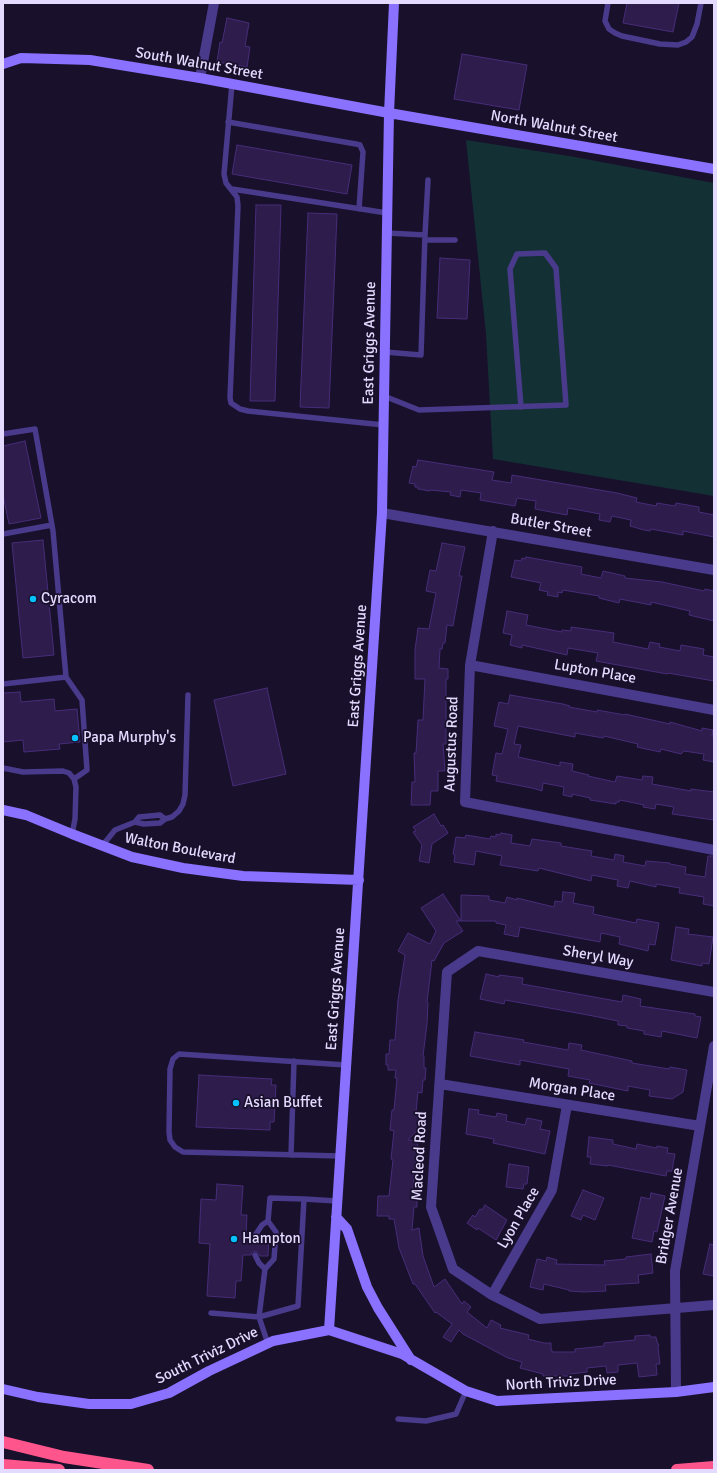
<!DOCTYPE html>
<style>
body{margin:0}
#map{position:relative;width:717px;height:1473px;overflow:hidden;background:#19102b;font-family:Signika,sans-serif}
canvas{display:block}
.frame{position:absolute;inset:0;border:4px solid #e4daff;pointer-events:none}
</style>
<div id="map">
<canvas width="717" height="1473"></canvas>
<div class="frame"></div>
</div>
<script>
const ctx = document.querySelector('canvas').getContext('2d');
ctx.lineJoin = 'round';
function paint(path, color) {
  ctx.fillStyle = color;
  ctx.fill(path, 'evenodd');
}
function shape(rows) {
  const path = new Path2D();
  for (const r of rows) {
    path.moveTo(r[0], r[1]);
    for (let i = 2; i < r.length; i += 2) path.lineTo(r[i], r[i + 1]);
  }
  return path;
}
function stroke(path, color, width, dash) {
  ctx.strokeStyle = color;
  ctx.lineWidth = width;
  ctx.lineCap = dash ? 'butt' : 'round';
  ctx.setLineDash(dash || []);
  ctx.stroke(path);
}
function write(font, color, halo, rows, align = 'center') {
  ctx.font = font + ' Signika,sans-serif';
  ctx.lineWidth = 3.5;
  ctx.setLineDash([]);
  ctx.textBaseline = 'middle';
  ctx.strokeStyle = halo;
  ctx.fillStyle = color;
  for (const [text, x, y, turn = 0] of rows) {
    ctx.save();
    ctx.translate(x, y);
    ctx.rotate((+turn || 0) * Math.PI / 180);
    ctx.textAlign = isNaN(turn) ? turn : align;
    if (halo) ctx.strokeText(text, 0, 0);
    ctx.fillText(text, 0, 0);
    ctx.restore();
  }
}
paint(shape([
 [466,140,569,156,714,183,714,496,493,459,486,334]
]), '#133135');
const building = shape([
 [627,3,679,3,673,32,623,23,627,3],
 [227,18,249,23,245,46,250,47,247,67,217,62,220,42,222,43,227,18],
 [462,54,527,65,519,110,454,99,462,54],
 [237,145,352,165,347,194,232,174,237,145],
 [256,205,281,205,275,401,250,401,256,205],
 [308,213,337,214,329,408,300,407,308,213],
 [440,258,470,260,467,319,437,318,440,258],
 [25,441,41,518,9,524,3,495,3,446,25,441],
 [418,460,494,472,492,480,511,483,512,475,617,493,637,498,636,502,656,506,657,503,675,506,676,503,699,507,699,512,714,515,714,537,683,531,683,535,651,529,650,531,644,530,630,526,631,520,612,516,610,522,599,520,600,514,568,508,567,515,535,509,536,501,517,498,515,506,480,500,481,493,461,490,460,497,450,495,451,492,430,490,430,491,418,489,418,487,415,487,415,484,409,483,413,466,416,467,418,460],
 [43,540,54,655,23,658,12,543,43,540],
 [442,543,465,547,459,576,462,576,453,626,447,625,445,643,443,643,442,649,440,649,439,668,448,669,448,679,446,679,446,744,443,744,445,771,438,771,438,791,431,791,430,805,411,805,412,782,415,782,414,753,416,753,418,720,423,720,425,679,415,679,415,650,418,628,429,629,436,593,426,591,430,570,436,571,442,543],
 [526,557,582,567,581,574,601,578,603,571,625,576,625,578,662,582,704,591,705,589,714,591,714,621,689,615,690,611,651,602,651,605,620,599,619,603,599,598,599,596,563,590,562,593,558,592,558,597,547,595,548,592,539,590,541,583,511,577,515,560,521,561,522,558,525,559,526,557],
 [507,611,528,615,526,625,562,632,562,630,571,631,571,627,614,633,613,642,648,649,650,642,660,644,659,647,680,651,681,645,704,649,703,655,714,657,714,681,668,673,667,674,596,661,598,653,568,648,567,655,522,645,522,648,510,645,512,635,503,633,507,611],
 [267,688,286,774,233,786,214,700,267,688],
 [20,692,21,702,54,699,55,711,77,709,80,742,59,744,60,749,24,752,23,740,3,742,3,693,20,692],
 [510,695,563,704,570,706,569,707,597,712,597,710,625,715,625,714,670,724,670,722,702,731,702,728,713,730,712,736,714,736,714,762,703,760,704,754,684,751,681,754,661,749,660,752,637,747,638,744,604,736,603,738,575,733,575,737,518,726,514,744,521,745,518,757,560,766,560,762,573,764,572,771,589,775,588,776,615,782,617,776,642,780,643,776,653,777,652,784,691,791,691,789,714,792,714,820,672,814,674,807,656,804,655,809,643,807,644,805,620,800,619,802,616,802,616,804,590,800,590,798,572,794,572,797,563,795,564,787,543,783,542,791,532,788,496,781,497,776,492,775,496,753,502,754,508,729,494,726,499,702,508,704,510,695],
 [434,814,441,826,443,825,448,833,432,844,429,863,419,861,422,845,413,832,416,831,413,827,434,814],
 [501,833,512,835,511,843,530,846,532,839,561,843,561,846,592,851,591,856,614,860,615,854,624,856,623,862,645,866,646,861,670,863,670,864,686,867,685,874,705,877,708,856,714,856,714,906,703,904,704,897,679,893,680,888,656,884,656,887,630,881,628,888,617,886,618,880,592,875,591,881,539,868,538,871,500,865,502,856,476,851,474,865,454,862,455,855,453,854,456,837,465,838,466,835,490,839,491,836,496,837,496,834,500,835,501,833],
 [563,892,575,893,573,903,594,907,593,914,636,923,637,919,659,923,655,945,649,944,648,951,619,944,620,937,601,933,600,942,520,927,518,937,504,934,506,925,496,923,496,921,461,921,461,895,489,896,489,900,505,903,507,897,517,900,517,898,554,907,555,901,562,902,563,892],
 [443,894,461,921,456,921,463,931,444,943,434,961,432,960,427,1002,428,1003,427,1024,423,1056,424,1056,424,1068,426,1068,425,1080,423,1080,422,1093,418,1092,416,1112,422,1113,421,1126,408,1140,418,1141,412,1196,417,1196,417,1207,414,1207,412,1230,419,1228,423,1256,434,1287,445,1279,462,1304,464,1301,471,1307,467,1312,487,1328,491,1320,501,1325,500,1328,529,1335,528,1339,544,1343,551,1343,551,1350,552,1350,552,1352,575,1352,575,1349,604,1346,604,1343,635,1340,635,1336,650,1335,650,1337,656,1337,657,1342,659,1345,658,1347,660,1364,656,1364,657,1375,639,1377,637,1363,618,1365,618,1372,607,1373,606,1366,587,1368,587,1372,570,1374,570,1376,543,1376,543,1374,520,1368,522,1362,508,1358,463,1334,459,1330,451,1342,443,1337,452,1324,436,1312,435,1313,415,1284,413,1284,399,1248,394,1219,389,1219,389,1216,377,1216,378,1196,389,1196,393,1160,391,1159,394,1131,390,1130,392,1110,394,1110,397,1078,395,1078,396,1070,388,1070,388,1065,386,1065,386,1054,389,1054,390,1040,395,1040,398,1000,405,955,398,951,408,933,430,944,436,931,421,908,443,894],
 [676,927,689,929,688,934,713,937,709,964,702,963,702,966,671,960,676,927],
 [486,974,499,977,499,975,523,978,522,984,622,1002,623,995,641,999,640,1006,695,1014,695,1016,701,1017,697,1038,662,1031,661,1037,644,1034,644,1031,627,1028,627,1026,618,1025,618,1021,588,1015,505,1000,504,1004,480,999,486,974],
 [475,1032,524,1040,523,1042,568,1050,569,1043,582,1045,581,1050,632,1061,632,1063,669,1069,670,1067,687,1070,683,1092,672,1099,649,1096,650,1090,628,1086,628,1091,589,1083,590,1080,568,1076,569,1069,520,1060,520,1065,470,1056,475,1032],
 [199,1075,272,1079,271,1085,276,1085,274,1122,270,1122,270,1130,196,1127,199,1075],
 [469,1109,479,1110,478,1114,496,1117,497,1113,507,1115,506,1121,525,1125,527,1118,542,1121,540,1129,550,1131,545,1154,493,1143,494,1139,466,1134,469,1109],
 [589,1137,613,1140,613,1144,636,1149,637,1144,656,1148,657,1146,668,1148,667,1153,675,1154,672,1171,667,1171,666,1176,608,1165,608,1166,590,1164,591,1157,587,1157,589,1137],
 [509,1164,529,1167,527,1184,524,1184,523,1189,506,1187,509,1164],
 [217,1184,243,1186,241,1215,247,1215,246,1233,252,1234,253,1237,256,1238,261,1234,269,1235,268,1256,260,1256,256,1251,252,1252,251,1255,243,1255,241,1281,236,1281,235,1298,207,1296,210,1244,199,1243,201,1199,216,1200,217,1184],
 [583,1190,604,1198,595,1220,583,1215,581,1220,571,1216,583,1190],
 [651,1193,665,1196,657,1232,654,1231,652,1242,632,1238,641,1197,650,1199,651,1193],
 [485,1205,507,1220,496,1240,478,1228,477,1230,467,1223,473,1215,475,1217,480,1209,482,1210,485,1205],
 [710,1244,714,1245,714,1276,703,1274,710,1244],
 [651,1254,653,1273,638,1275,639,1283,605,1285,606,1291,584,1292,569,1291,569,1290,544,1284,543,1290,530,1287,537,1259,546,1261,547,1257,557,1260,556,1264,605,1265,604,1261,626,1259,626,1257,651,1254]
]);
paint(building, '#2d1c4c');
stroke(building, '#472d79', 1);
stroke(shape([
 [608,3,605,21,609,29,615,33,622,36,660,44,678,45,686,42,692,37,697,24,701,3],
 [232,84,224,174,226,183,237,197,238,206,230,398,231,403,240,409,248,411,384,425],
 [228,122,356,144,360,145,363,152,359,209],
 [232,189,387,213],
 [387,233,425,235,428,180],
 [425,240,455,240],
 [385,352,421,355,425,235],
 [384,396,419,410,566,405,556,268,545,253,517,254,510,269,521,407],
 [3,434,35,429,53,531,66,677,82,700,87,770,74,779],
 [3,534,52,525],
 [3,684,66,677],
 [3,768,23,772,63,771,69,773,74,779,76,787,75,819,72,834],
 [165,819,172,817,179,811,183,804,185,795,188,695],
 [102,846,115,830,135,822,139,817,160,815,165,819,160,823,144,824,135,822],
 [291,1155,294,1061],
 [340,1156,183,1152,175,1147,170,1140,169,1132,170,1069,173,1059,179,1054,346,1065],
 [256,1234,262,1225,268,1221],
 [255,1255,259,1263,265,1269],
 [211,1313,259,1317,298,1306,304,1199,337,1201],
 [268,1344,259,1317,265,1269,274,1259,276,1232,268,1221,270,1198,304,1199],
 [398,1419,426,1421,456,1414,466,1391]
]), '#493a8b', 5.5);
stroke(shape([
 [200,78,214,3],
 [382,513,714,570],
 [493,531,470,665,465,802,714,850],
 [470,665,714,710],
 [714,992,478,951,447,972,431,1207,453,1269,492,1295,540,1319,714,1305],
 [440,1084,700,1126],
 [492,1295,552,1190,567,1105],
 [676,1392,675,1271,714,1046]
]), '#493a8b', 10);
stroke(shape([
 [3,64,21,58,90,60,200,78,389,113,714,169],
 [3,810,26,815,72,834,132,857,183,868,243,876,359,880],
 [336,1217,347,1229,367,1287,378,1308,411,1360],
 [329,1330,382,513,389,113,394,3],
 [329,1330,402,1354,466,1391,497,1401,676,1392,714,1387],
 [3,1389,38,1397,89,1404,131,1404,169,1393,209,1371,273,1341,329,1330]
]), '#8a71ff', 10);
stroke(shape([
 [3,1442,64,1457,148,1470],
 [3,1465,59,1470],
 [677,1470,714,1467]
]), '#ff558d', 12);
for (const [x, y, r, color] of [
 [33,599,4,"#06c1ff"],
 [75,738,4,"#06c1ff"],
 [236,1103,4,"#06c1ff"],
 [234,1239,4,"#06c1ff"]
]) {
  const dot = new Path2D();
  dot.arc(x, y, r, 0, 2 * Math.PI);
  ctx.fillStyle = color;
  ctx.fill(dot);
  stroke(dot, '#19102b', 1.5);
}
write('15px', '#e4daff', '#19102b', [
 ["South Walnut Street",199,64,10],
 ["North Walnut Street",554,127,10],
 ["East Griggs Avenue",370,343,-89],
 ["Butler Street",551,526,10],
 ["East Griggs Avenue",358,666,-86],
 ["Lupton Place",595,672,10],
 ["Augustus Road",452,744,-88],
 ["Walton Boulevard",180,849,11],
 ["Sheryl Way",598,957,10],
 ["East Griggs Avenue",336,989,-86],
 ["Morgan Place",572,1090,9],
 ["Macleod Road",420,1156,-87],
 ["Bridger Avenue",670,1216,-80],
 ["Lyon Place",519,1218,-60],
 ["South Triviz Drive",207,1356,-26],
 ["North Triviz Drive",561,1383,-3]
]);
write('15px', '#e4daff', '#19102b', [
 ["Cyracom",41,599],
 ["Papa Murphy's",83,738],
 ["Asian Buffet",244,1103],
 ["Hampton",242,1239]
], 'left');
</script>
